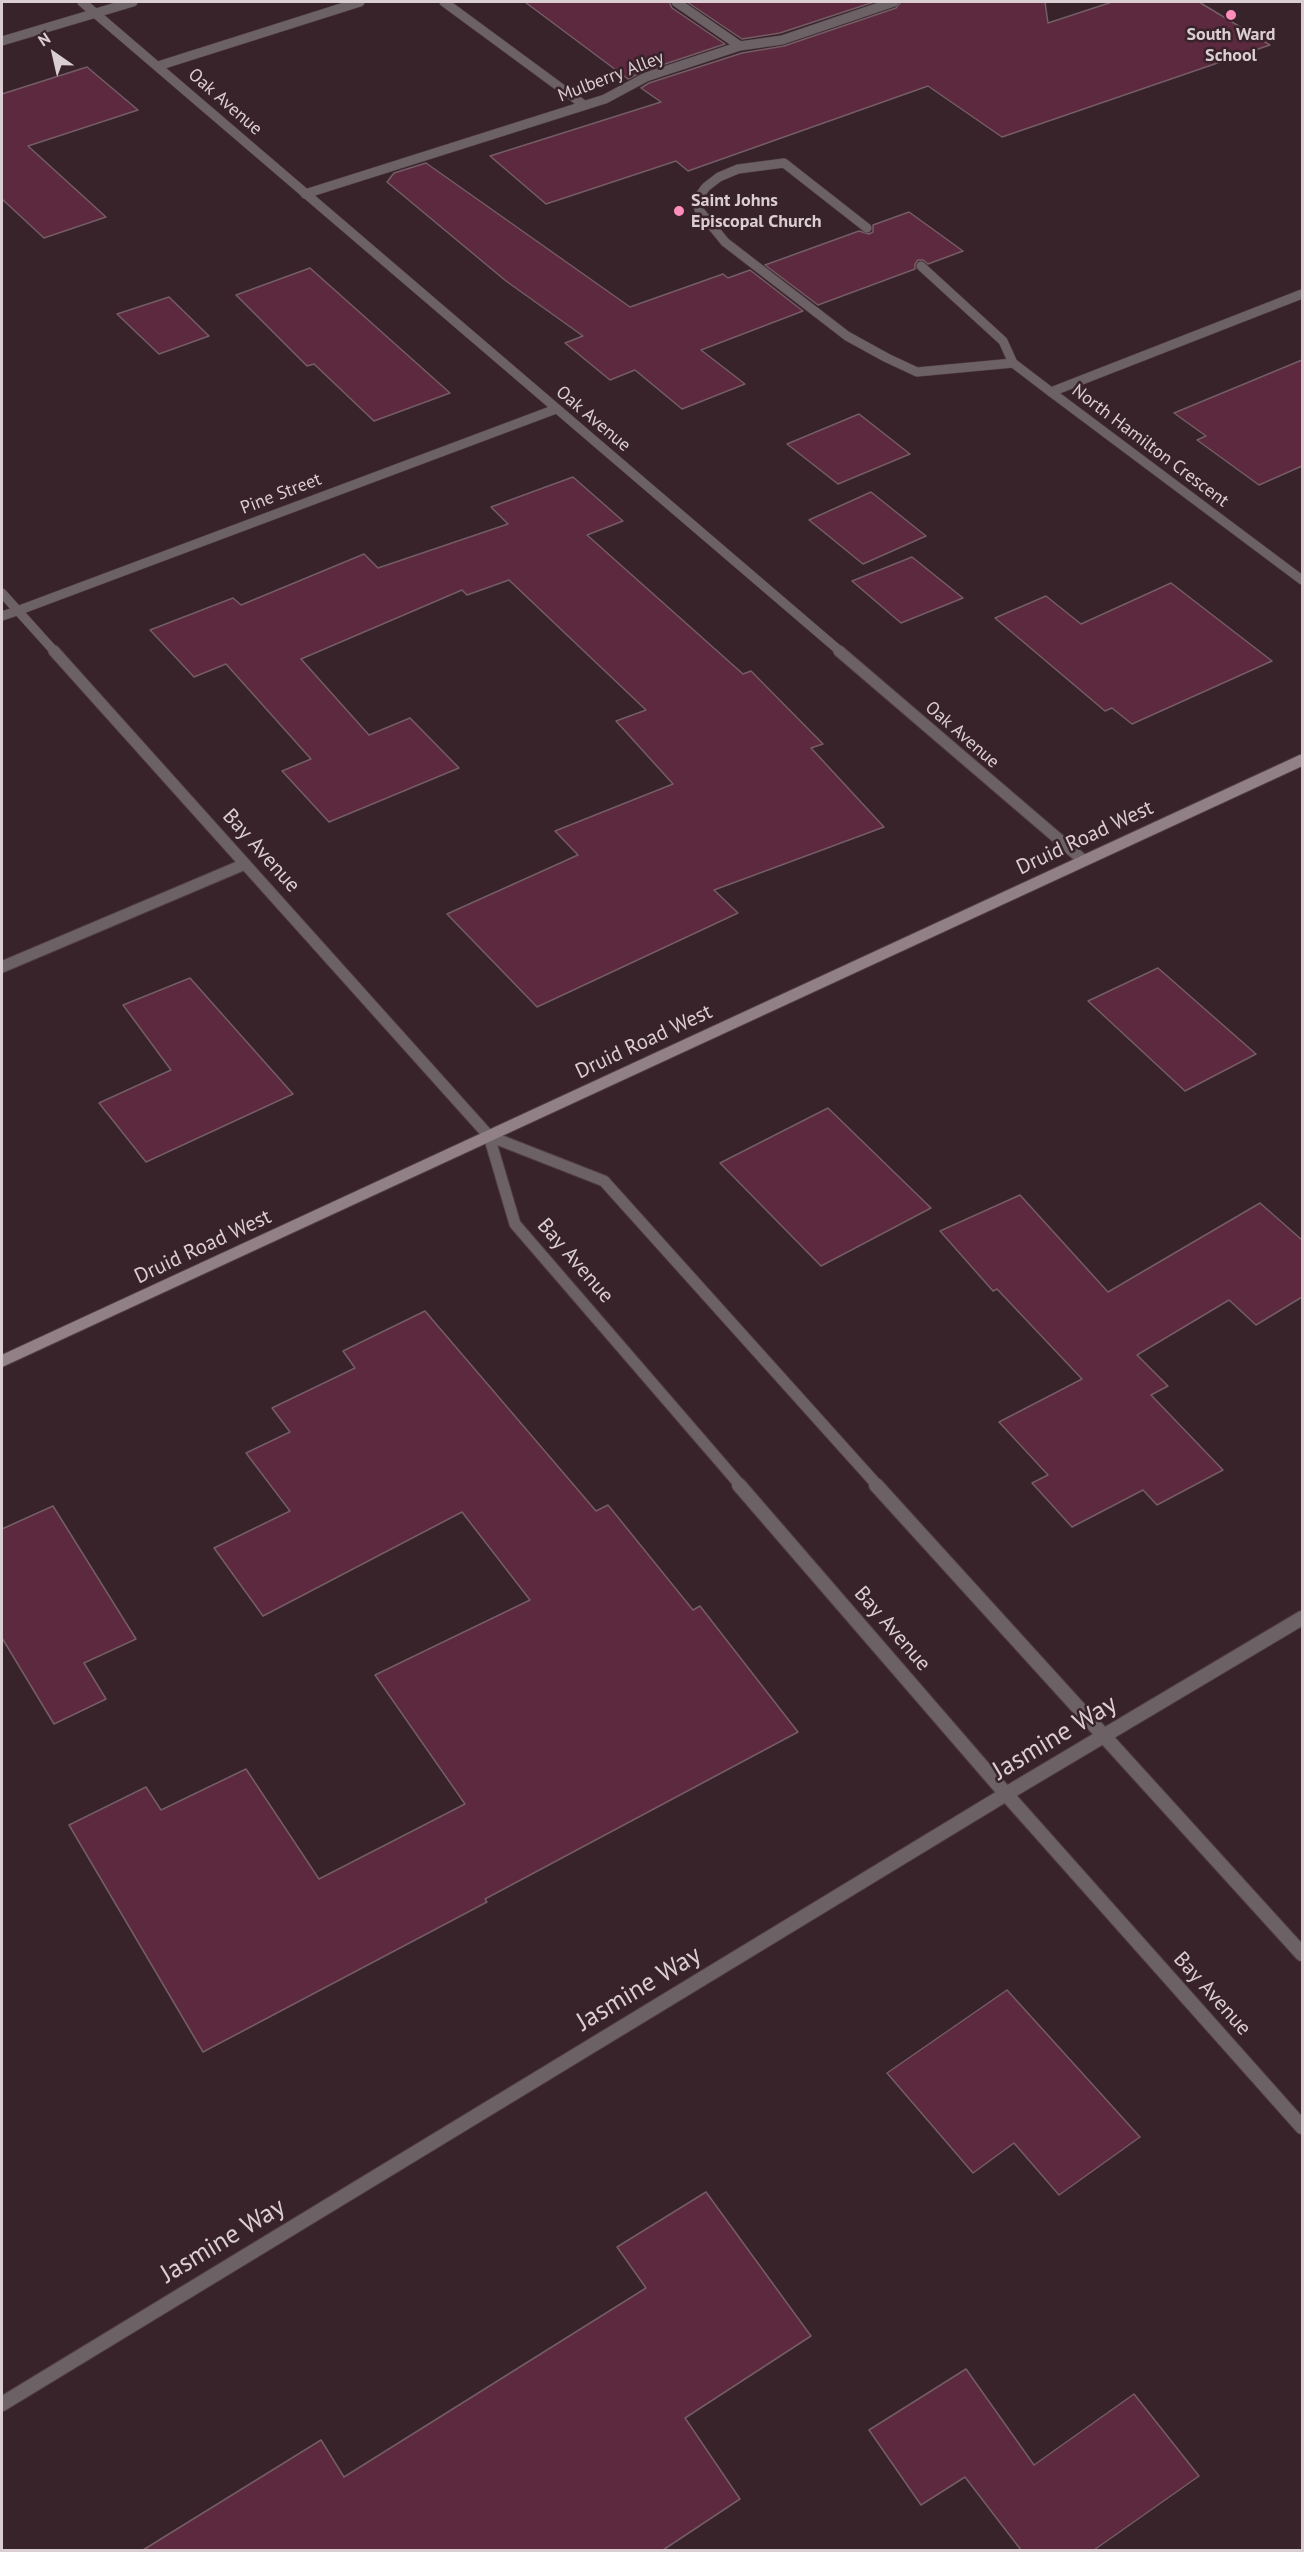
<!DOCTYPE html>
<style>
body{margin:0}
#map{position:relative;width:1304px;height:2552px;overflow:hidden;background:#38232b;font-family:"PT Sans",sans-serif}
canvas{display:block}
.frame{position:absolute;inset:0;border:3px solid #dbced2;pointer-events:none}
.north{position:absolute;left:24px;top:24px;width:60px;height:60px;-webkit-text-stroke:4px #38232b;paint-order:stroke;rotate:326deg;font-size:16px;font-weight:700;line-height:24px;text-align:center;color:#dbced2}
.north::after{content:'';display:block;margin:auto;width:21px;height:27px;background:#dbced2;clip-path:polygon(50% 0,100% 100%,50% 72%,0 100%)}
</style>
<div id="map">
<canvas width="1304" height="2552"></canvas>
<div class="frame"></div>
<div class="north">N</div>
</div>
<script>
const ctx = document.querySelector('canvas').getContext('2d');
ctx.lineJoin = 'round';
function paint(path, color) {
  ctx.fillStyle = color;
  ctx.fill(path, 'evenodd');
}
function shape(rows) {
  const path = new Path2D();
  for (const r of rows) {
    path.moveTo(r[0], r[1]);
    for (let i = 2; i < r.length; i += 2) path.lineTo(r[i], r[i + 1]);
  }
  return path;
}
function stroke(path, color, width, dash) {
  ctx.strokeStyle = color;
  ctx.lineWidth = width;
  ctx.lineCap = dash ? 'butt' : 'round';
  ctx.setLineDash(dash || []);
  ctx.stroke(path);
}
function write(font, color, halo, rows, align = 'center') {
  ctx.font = font + ' "PT Sans",sans-serif';
  ctx.lineWidth = 5;
  ctx.setLineDash([]);
  ctx.textBaseline = 'middle';
  ctx.strokeStyle = halo;
  ctx.fillStyle = color;
  for (const [text, x, y, turn = 0] of rows) {
    ctx.save();
    ctx.translate(x, y);
    ctx.rotate((+turn || 0) * Math.PI / 180);
    ctx.textAlign = isNaN(turn) ? turn : align;
    if (halo) ctx.strokeText(text, 0, 0);
    ctx.fillText(text, 0, 0);
    ctx.restore();
  }
}
const building = shape([
 [525,2,669,2,672,8,725,44,644,71,628,79,525,2],
 [687,2,874,2,780,33,742,39,687,2],
 [901,2,1045,2,1048,23,1112,2,1199,2,1270,45,1002,137,928,86,688,171,676,161,546,204,490,156,661,102,641,88,649,83,742,53,784,46,896,8,901,2],
 [87,67,138,110,28,146,106,217,44,238,2,199,2,94,87,67],
 [426,163,630,307,723,274,728,278,750,270,803,311,701,350,745,384,682,409,635,370,610,380,565,343,583,336,506,281,387,182,394,173,426,163],
 [909,212,963,251,928,264,923,260,918,260,915,264,915,269,818,305,765,265,859,231,869,234,873,232,873,225,909,212],
 [310,268,450,393,374,421,314,364,307,366,236,295,310,268],
 [169,297,209,336,159,354,117,314,169,297],
 [1302,360,1302,466,1259,485,1197,440,1206,436,1174,413,1302,360],
 [859,414,910,454,838,484,787,444,859,414],
 [573,477,623,521,587,535,743,674,751,671,823,744,811,748,884,827,714,890,738,913,537,1007,447,914,578,855,555,831,673,784,616,721,646,710,509,580,467,595,462,590,301,659,369,735,410,718,459,768,329,822,282,771,311,759,226,664,194,677,150,630,233,598,241,605,364,554,378,568,508,524,491,507,573,477],
 [871,492,926,536,863,564,809,520,871,492],
 [912,557,963,598,901,623,852,581,912,557],
 [1171,583,1272,661,1132,724,1112,708,1105,711,995,618,1046,596,1081,624,1171,583],
 [1158,968,1256,1054,1185,1091,1088,1001,1158,968],
 [190,978,293,1094,146,1162,99,1103,171,1070,123,1005,190,978],
 [828,1108,931,1208,821,1266,720,1163,828,1108],
 [1020,1195,1108,1292,1260,1203,1302,1240,1302,1297,1256,1325,1229,1300,1137,1355,1168,1386,1151,1395,1223,1470,1157,1505,1143,1490,1072,1527,1032,1483,1048,1475,999,1422,1082,1379,997,1289,993,1291,940,1231,1020,1195],
 [425,1311,596,1511,608,1505,693,1610,700,1606,798,1732,485,1899,487,1902,203,2052,69,1825,146,1787,161,1810,246,1769,319,1879,465,1804,375,1675,530,1600,462,1512,263,1616,214,1548,290,1511,246,1453,290,1432,272,1408,355,1368,343,1351,425,1311],
 [53,1506,136,1639,84,1663,106,1699,54,1724,2,1638,2,1529,53,1506],
 [1007,1990,1140,2137,1059,2195,1014,2143,973,2173,887,2073,1007,1990],
 [706,2192,811,2336,685,2418,740,2499,663,2550,143,2550,321,2440,344,2477,646,2288,617,2247,706,2192],
 [966,2369,1034,2465,1134,2394,1199,2476,1094,2550,1021,2550,965,2477,921,2505,869,2430,966,2369]
]);
paint(building, '#5d293e');
stroke(building, '#745d64', 1.5);
const laneFar1 = shape([
 [444,2,584,105],
 [676,2,740,46],
 [158,66,360,2],
 [305,194,605,99,646,77,740,46,782,40,894,2],
 [867,228,784,163,738,169,719,177,706,187,697,199,699,210,725,242,847,336,887,358,917,372,1013,363,1003,341,921,266],
 [1013,363,1051,392],
 [2,616,17,611]
]);
const lane = shape([
 [2,967,245,864]
]);
const streetFar2 = shape([
 [82,2,841,652],
 [2,41,133,2],
 [1051,392,1302,580],
 [1051,392,1302,294],
 [2,593,55,652],
 [17,611,556,409]
]);
const streetFar1 = shape([
 [54,651,489,1136,515,1224,741,1486],
 [839,651,1083,860],
 [489,1136,604,1181,878,1486]
]);
const street = shape([
 [739,1485,1006,1794,1302,2127],
 [876,1485,1302,1954],
 [2,2404,1006,1794,1302,1618]
]);
const secondary = shape([
 [2,1361,1302,760]
]);
stroke(laneFar1, '#523e46', 10);
stroke(lane, '#523e46', 13);
stroke(streetFar2, '#523e46', 10);
stroke(streetFar1, '#523e46', 13);
stroke(street, '#523e46', 16);
stroke(secondary, '#523e46', 13);
stroke(laneFar1, '#6c6165', 9);
stroke(lane, '#6c6165', 11);
stroke(streetFar2, '#6c6165', 9);
stroke(streetFar1, '#6c6165', 11);
stroke(street, '#6c6165', 14);
stroke(secondary, '#918085', 11);
for (const [x, y, r, color] of [
 [1231,15,6,"#ff8eba"],
 [679,211,6,"#ff8eba"]
]) {
  const dot = new Path2D();
  dot.arc(x, y, r, 0, 2 * Math.PI);
  ctx.fillStyle = color;
  ctx.fill(dot);
  stroke(dot, '#38232b', 2);
}
write('bold 18px', '#dbced2', '#38232b', [
 ["South Ward",1231,35],
 ["School",1231,56],
 ["Saint Johns",691,201,"left"],
 ["Episcopal Church",691,222,"left"]
]);
write('18px', '#dbced2', '#38232b', [
 ["Mulberry Alley",611,77,-21],
 ["Oak Avenue",225,102,41],
 ["Oak Avenue",593,419,40],
 ["North Hamilton Crescent",1150,446,37],
 ["Pine Street",281,494,-21],
 ["Oak Avenue",962,735,41]
]);
write('21px', '#dbced2', '#38232b', [
 ["Druid Road West",1085,838,-25],
 ["Bay Avenue",261,851,48],
 ["Druid Road West",644,1042,-25],
 ["Druid Road West",203,1247,-25],
 ["Bay Avenue",575,1261,49],
 ["Bay Avenue",892,1629,49],
 ["Bay Avenue",1212,1994,48]
]);
write('26px', '#dbced2', '#38232b', [
 ["Jasmine Way",1055,1738,-31],
 ["Jasmine Way",639,1989,-31],
 ["Jasmine Way",223,2241,-31]
]);
</script>
